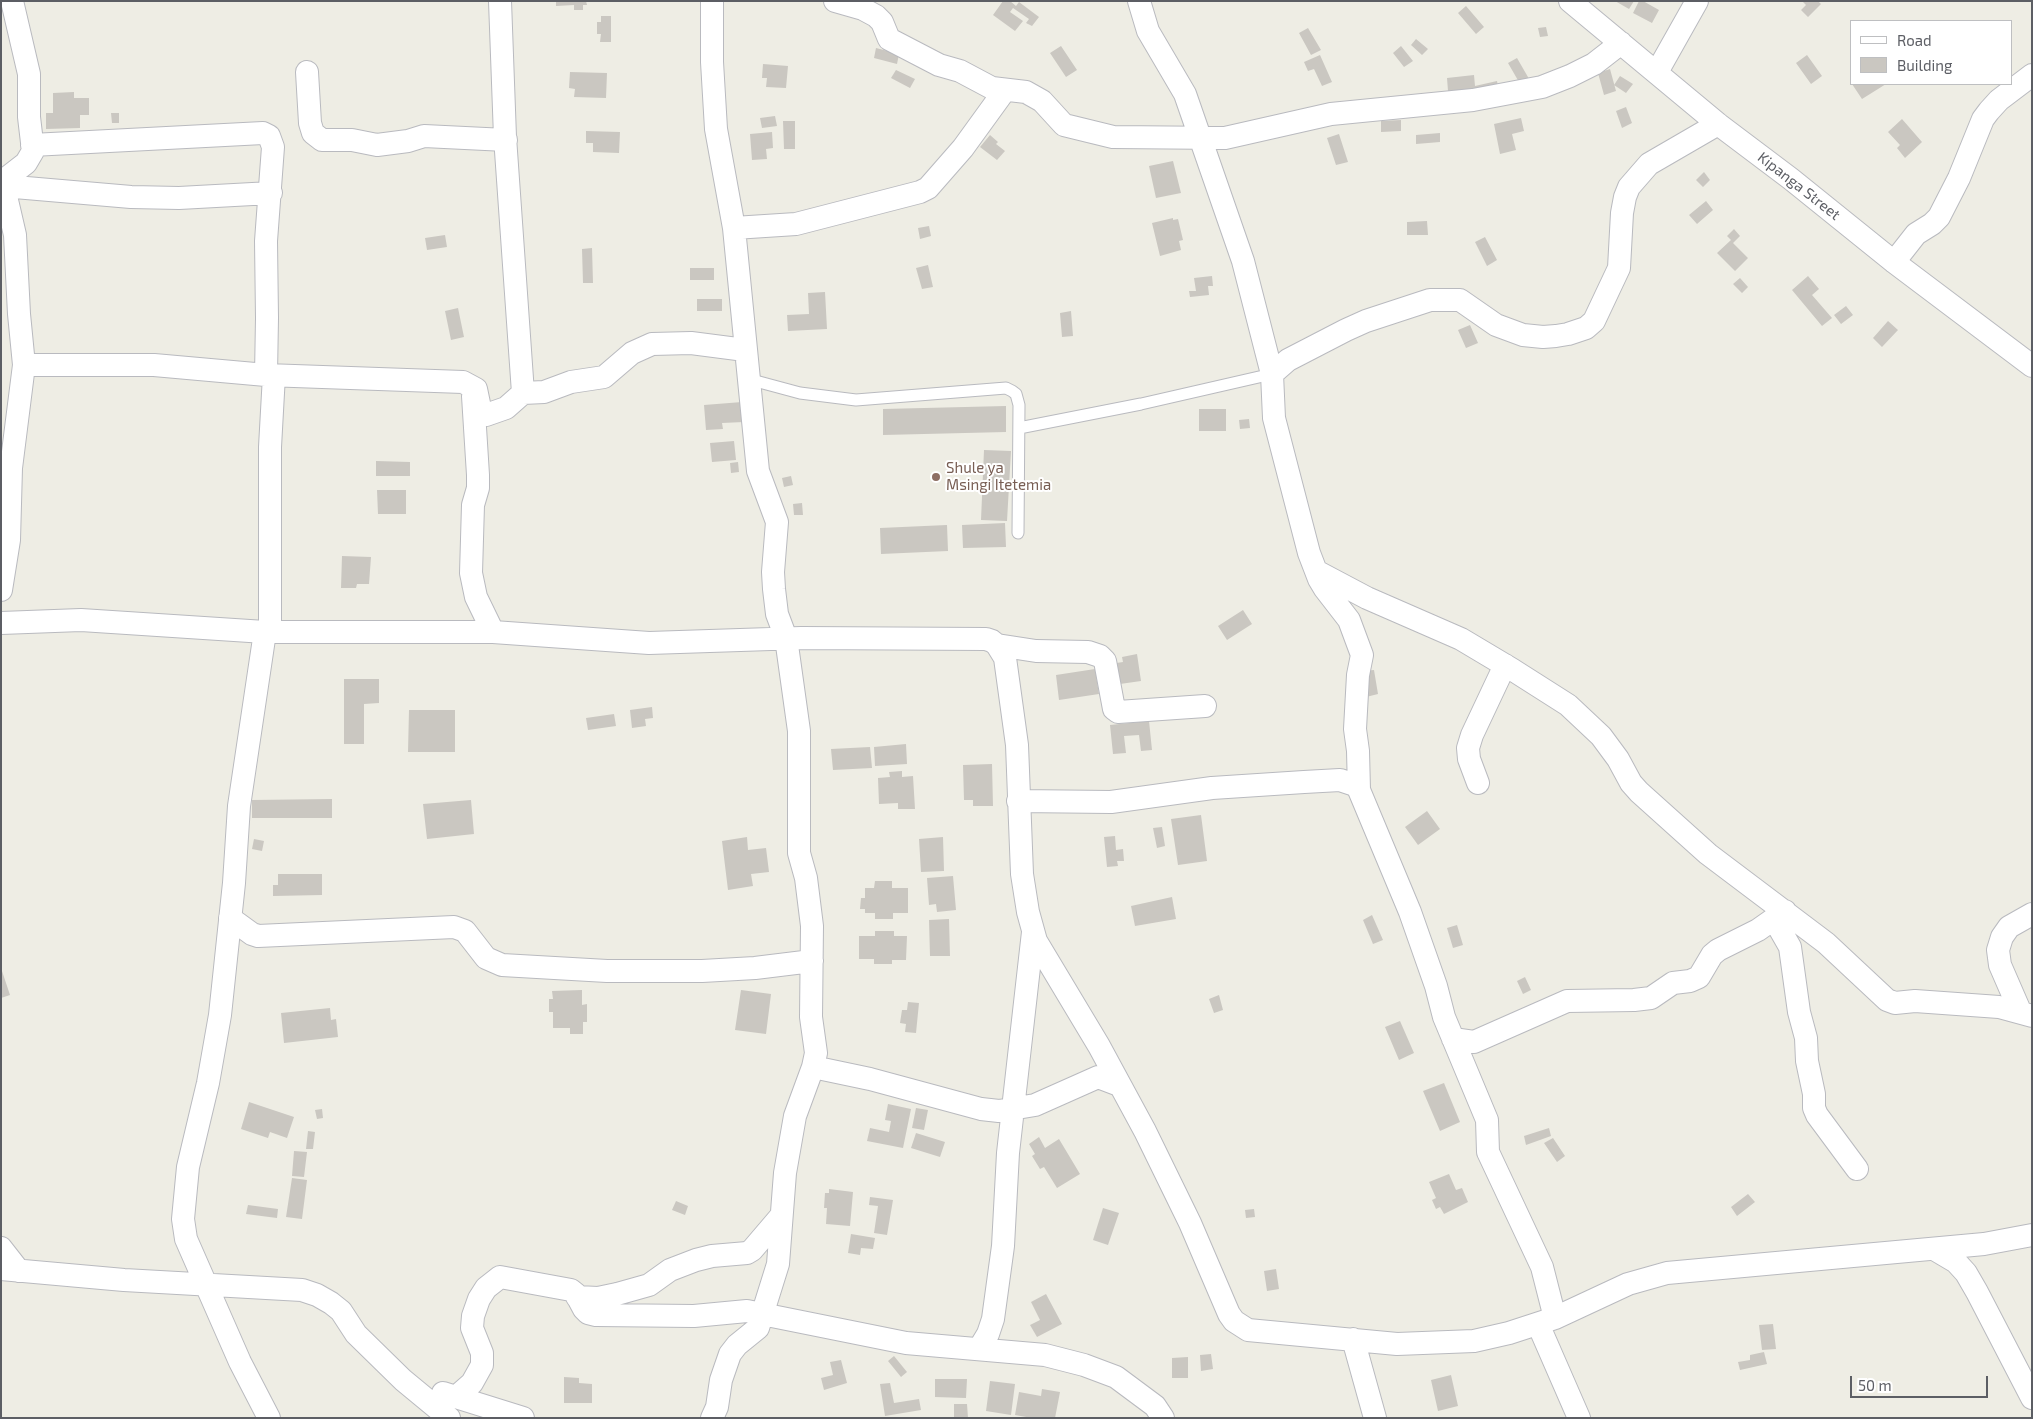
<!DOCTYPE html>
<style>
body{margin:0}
#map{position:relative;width:2033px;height:1419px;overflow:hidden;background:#eeede4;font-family:"Exo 2",sans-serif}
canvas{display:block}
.frame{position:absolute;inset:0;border:2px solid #5c5e64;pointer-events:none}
.legend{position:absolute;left:1850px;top:20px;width:162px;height:65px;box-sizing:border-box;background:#fff;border:1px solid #bebfc1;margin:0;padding:6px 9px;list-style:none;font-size:15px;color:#5c5e64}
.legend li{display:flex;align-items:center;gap:10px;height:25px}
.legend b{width:25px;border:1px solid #bebfc1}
.scale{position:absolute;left:1850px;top:1376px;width:138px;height:22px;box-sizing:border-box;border:2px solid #5c5e64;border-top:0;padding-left:6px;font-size:15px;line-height:18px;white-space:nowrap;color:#5c5e64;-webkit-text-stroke:4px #fff;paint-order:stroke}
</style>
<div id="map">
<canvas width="2033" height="1419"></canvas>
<div class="frame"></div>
<ul class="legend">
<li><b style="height:6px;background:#fff"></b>Road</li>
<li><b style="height:14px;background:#cac7c1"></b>Building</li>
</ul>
<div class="scale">50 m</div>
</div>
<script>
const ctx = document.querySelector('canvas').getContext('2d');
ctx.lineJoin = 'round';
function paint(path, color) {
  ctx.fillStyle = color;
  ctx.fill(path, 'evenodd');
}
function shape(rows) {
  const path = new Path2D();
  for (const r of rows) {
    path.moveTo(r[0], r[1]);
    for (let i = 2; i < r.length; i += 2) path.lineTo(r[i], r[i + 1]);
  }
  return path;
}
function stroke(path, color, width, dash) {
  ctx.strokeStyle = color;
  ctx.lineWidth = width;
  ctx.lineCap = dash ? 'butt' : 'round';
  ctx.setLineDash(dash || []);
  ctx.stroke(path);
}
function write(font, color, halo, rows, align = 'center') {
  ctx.font = font + ' "Exo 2",sans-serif';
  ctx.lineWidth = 4;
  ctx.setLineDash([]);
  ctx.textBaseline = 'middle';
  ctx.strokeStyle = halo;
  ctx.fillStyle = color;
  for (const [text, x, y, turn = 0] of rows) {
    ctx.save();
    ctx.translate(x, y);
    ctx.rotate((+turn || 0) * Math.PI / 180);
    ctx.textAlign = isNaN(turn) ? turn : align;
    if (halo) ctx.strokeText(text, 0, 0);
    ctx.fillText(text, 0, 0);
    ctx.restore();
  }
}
paint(shape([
 [556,1,586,1,587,5,583,5,583,10,574,10,574,5,556,6],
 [1003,1,1010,1,1016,6,1019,2,1039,17,1032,26,1026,23,1029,19,1013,8,1010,12,1023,21,1015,31,993,15],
 [1615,1,1634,1,1629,9],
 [1639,1,1643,1,1659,10,1652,23,1633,13],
 [1802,1,1818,1,1821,4,1808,17,1801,10,1806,5],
 [1466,6,1484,27,1476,34,1458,13],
 [601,16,611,16,611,42,600,42,601,34,597,34,597,22,601,22],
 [1546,27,1548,36,1540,37,1538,28],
 [1308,28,1321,50,1311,55,1299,33],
 [1416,39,1428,49,1422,55,1411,45],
 [1061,46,1077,70,1066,77,1050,53],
 [1401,46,1413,61,1404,67,1393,53],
 [876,48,899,54,897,64,874,58],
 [1320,55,1332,82,1322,86,1314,69,1308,71,1304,62],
 [1807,55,1822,76,1811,84,1796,63],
 [1517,58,1532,84,1523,89,1508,63],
 [763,64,788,66,786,88,766,87,767,78,762,78],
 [1610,69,1616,91,1604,95,1598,73],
 [896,70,915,79,910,88,891,78],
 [570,72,607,73,606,98,574,97,575,89,569,88],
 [1474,75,1475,86,1497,81,1499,92,1472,97,1470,89,1448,91,1447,78],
 [1620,76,1633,84,1626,93,1614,85],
 [1852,84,1886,84,1862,99],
 [74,92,74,98,89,98,89,115,80,115,80,128,46,129,46,113,53,113,53,93],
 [1626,107,1632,123,1622,128,1616,111],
 [111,113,119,113,119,123,112,123],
 [775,116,777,126,762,128,760,118],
 [1521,118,1524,131,1512,134,1516,150,1500,154,1494,124],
 [1902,119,1922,142,1905,158,1897,148,1900,145,1888,132],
 [1401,120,1401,131,1381,132,1381,121],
 [783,121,795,121,795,149,784,149],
 [586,131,620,132,619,153,593,152,593,143,586,143],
 [772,132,773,148,766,149,767,159,752,160,750,134],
 [1440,133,1440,142,1416,144,1416,135],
 [1339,134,1348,162,1336,165,1327,138],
 [990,135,998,142,996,144,1005,151,997,160,980,147],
 [1173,161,1181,193,1156,198,1149,166],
 [1704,172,1710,180,1703,187,1696,180],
 [1706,201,1713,210,1697,224,1689,215],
 [1173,218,1173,220,1178,219,1183,240,1179,241,1181,250,1160,256,1152,223],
 [1427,221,1428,235,1407,235,1407,222],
 [929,226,931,236,920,239,918,228],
 [1734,229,1740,236,1733,243,1748,258,1735,271,1717,253,1731,240,1727,236],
 [445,235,447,247,427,250,425,238],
 [1485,237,1497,260,1487,266,1475,242],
 [592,248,593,283,583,283,582,249],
 [928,265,933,287,922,289,916,268],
 [690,268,714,268,714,280,690,280],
 [1212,276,1213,286,1208,286,1209,295,1190,297,1189,291,1196,291,1194,278],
 [1808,276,1819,289,1812,295,1832,318,1822,326,1792,290],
 [1740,278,1748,287,1742,293,1733,284],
 [825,292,827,329,788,331,787,315,809,314,808,293],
 [697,299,722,299,722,311,697,311],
 [1846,306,1853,315,1841,324,1834,315],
 [458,308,464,337,451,340,445,311],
 [1071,311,1073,336,1062,337,1060,313],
 [1888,321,1898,330,1882,347,1873,338],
 [1470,325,1478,343,1466,348,1458,330],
 [742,402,744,422,722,423,723,429,706,430,704,405],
 [1006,406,1006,432,883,435,883,409],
 [1199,409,1226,409,1226,431,1199,431],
 [1249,419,1250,428,1240,429,1239,420],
 [734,441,736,460,712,462,710,443],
 [984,450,1011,451,1007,521,981,520],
 [376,461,410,462,410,476,376,476],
 [738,462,739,472,731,473,730,463],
 [791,476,793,485,784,487,782,478],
 [377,490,406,490,406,514,378,514],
 [802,503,803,515,794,515,793,504],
 [1005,523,1006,547,963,548,962,525],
 [947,525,948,551,881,554,880,528],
 [342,556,371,557,369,584,357,584,356,588,341,588],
 [1243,610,1252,624,1227,640,1218,626],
 [1137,654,1141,681,1113,685,1110,664,1123,662,1122,657],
 [1095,669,1099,694,1059,700,1056,675],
 [1374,670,1378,694,1366,697,1362,671],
 [344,679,379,679,379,703,364,704,364,744,344,744],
 [652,707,653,718,645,719,646,726,632,728,630,710],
 [409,710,455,710,455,752,408,752],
 [614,714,616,726,588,730,586,718],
 [1149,721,1152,750,1141,751,1139,735,1124,736,1126,753,1113,754,1110,725],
 [906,744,907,764,875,766,874,747],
 [870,747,872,768,833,770,831,749],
 [992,764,993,806,973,806,973,800,964,800,963,765],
 [902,771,902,777,913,776,915,809,898,809,898,803,879,804,878,778,890,777,889,772],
 [332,799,332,818,252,818,252,800],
 [471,800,474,834,427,839,423,804],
 [1427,811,1440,829,1418,845,1405,827],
 [1201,815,1207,861,1178,865,1171,819],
 [1162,827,1165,846,1157,848,1153,828],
 [1115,836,1116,850,1123,849,1124,861,1117,861,1118,866,1107,867,1104,837],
 [747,837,748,850,766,848,769,872,751,874,753,886,728,890,722,841],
 [943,837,944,871,921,872,919,839],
 [254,839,264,841,262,851,252,849],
 [278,874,322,874,322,895,273,896,273,885,278,885],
 [953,876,956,910,937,912,936,904,929,905,927,878],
 [875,881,892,881,892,888,908,888,908,913,893,913,893,919,875,919,875,913,865,913,865,909,860,909,861,898,865,898,865,888,874,888],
 [1172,897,1176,919,1135,926,1131,906],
 [1372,915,1383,940,1373,944,1363,920],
 [949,919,950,956,930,956,929,920],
 [1457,925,1463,945,1453,948,1447,928],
 [875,931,894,931,894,936,907,936,906,960,892,960,892,964,874,964,874,959,859,959,859,936,875,936],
 [1,968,10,995,1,998],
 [1525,977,1531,990,1523,994,1517,981],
 [582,990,582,1005,587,1004,587,1022,583,1022,583,1034,570,1034,570,1028,553,1028,553,1012,549,1012,549,999,553,999,552,991],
 [741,990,771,994,766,1034,735,1030],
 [1219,995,1223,1010,1214,1013,1209,999],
 [908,1002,919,1003,916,1033,905,1032,906,1024,900,1023,902,1010,907,1010],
 [330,1008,331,1020,336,1019,338,1037,284,1043,281,1013],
 [1400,1021,1414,1053,1399,1060,1385,1027],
 [1444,1083,1460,1122,1440,1131,1423,1091],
 [249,1102,294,1117,287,1138,270,1132,268,1138,241,1129],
 [888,1104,911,1109,903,1148,867,1141,870,1128,889,1132,891,1121,885,1120],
 [916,1108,928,1110,924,1130,912,1128],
 [322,1109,323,1118,317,1119,315,1110],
 [1549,1128,1551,1136,1526,1145,1524,1136],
 [308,1131,315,1132,313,1149,306,1149],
 [916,1133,945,1142,940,1157,911,1148],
 [1039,1137,1045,1148,1059,1139,1080,1174,1057,1188,1044,1167,1040,1169,1032,1156,1035,1154,1029,1144],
 [1553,1138,1565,1156,1557,1162,1544,1143],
 [294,1151,307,1152,304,1177,292,1176],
 [1449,1174,1456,1190,1462,1188,1468,1202,1444,1214,1440,1207,1436,1209,1432,1200,1436,1198,1429,1182],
 [292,1178,307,1180,302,1219,286,1217],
 [829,1189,853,1192,850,1226,826,1224,827,1208,824,1208,825,1193,829,1193],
 [1748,1194,1755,1202,1737,1216,1731,1207],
 [870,1197,893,1200,887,1235,874,1233,878,1206,869,1205],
 [676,1201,688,1206,685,1215,672,1210],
 [248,1205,278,1209,277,1218,246,1214],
 [1103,1208,1119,1213,1108,1245,1093,1240],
 [1254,1209,1255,1217,1246,1218,1245,1210],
 [851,1234,875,1238,873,1249,861,1248,860,1255,848,1253],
 [1276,1269,1279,1289,1267,1291,1264,1271],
 [1046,1294,1062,1324,1037,1337,1030,1325,1040,1320,1031,1302],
 [1773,1324,1776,1349,1762,1350,1759,1325],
 [1764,1352,1767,1364,1740,1370,1738,1362,1750,1360,1750,1355],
 [1211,1354,1213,1369,1201,1371,1200,1355],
 [894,1356,907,1372,901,1377,888,1361],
 [1188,1357,1188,1378,1172,1378,1172,1358],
 [841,1360,847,1383,824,1390,821,1378,833,1375,830,1362],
 [1451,1375,1458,1406,1438,1411,1431,1380],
 [564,1377,579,1378,579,1383,592,1384,592,1403,564,1403],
 [935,1379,967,1379,966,1398,935,1397],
 [990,1381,1015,1384,1011,1415,986,1411],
 [890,1383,894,1403,919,1399,921,1410,885,1416,880,1384],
 [1042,1389,1060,1392,1055,1418,1032,1418,1015,1415,1019,1392,1041,1396],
 [954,1404,967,1404,968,1418,954,1418]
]), '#cac7c1');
const service = shape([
 [748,379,800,393,856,400,1006,388,1012,391,1016,394,1019,405,1018,533],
 [1019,428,1141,404,1272,374]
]);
const minor = shape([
 [500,1,505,137,523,393],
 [835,1,863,9,876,16,882,22,889,39,939,65,960,71,992,88,1026,92,1042,101,1064,125,1113,137,1225,138,1331,114,1473,100,1542,87,1570,76,1594,64,1621,43],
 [1139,1,1148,31,1185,94,1243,261,1272,374,1274,418,1309,553,1319,579,1325,589,1349,620,1362,655,1358,675,1355,729,1358,751,1359,790],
 [1570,1,1718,124,1791,179,1894,262,2032,366],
 [307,72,310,123,313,133,322,140,352,140,377,145,408,141,424,136,506,140],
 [1657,72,1697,1],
 [32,145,263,133,269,136,273,147,266,241,267,318,266,375],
 [3,186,131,197,179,198,271,193],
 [734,228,796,224,920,192,928,188,963,148,1005,90],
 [1894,262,1916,234,1932,224,1939,217,1959,178,1983,119,1989,111,1999,100,2032,75],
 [24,365,154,365,266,375,463,382,476,389,481,413,486,415,506,408,523,393,544,392,571,382,604,377,632,353,652,344,691,343,745,350],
 [1272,374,1288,360,1346,330,1366,321,1430,300,1460,300,1496,325,1523,335,1543,337,1556,336,1568,334,1586,328,1594,321,1619,268,1622,213,1625,197,1629,187,1649,164,1718,124],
 [473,396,478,475,478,488,473,505,471,573,476,597,493,632],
 [1316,571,1367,598,1461,639,1513,670,1568,705,1601,736,1618,759,1631,783,1639,792,1708,854,1826,943,1887,1000,1895,1003,1915,1001,1999,1007,2032,1016],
 [1,590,9,540,11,468,24,365,19,314,15,235,3,183,4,180,26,163,33,151,29,117,29,74,12,1],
 [1,623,81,620,265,632,493,632,649,643,801,638,986,639,992,641,997,645,1005,658,1017,745,1022,874,1028,912,1036,941,1099,1046,1145,1131,1190,1223,1229,1314,1234,1321,1248,1330,1397,1344,1474,1341,1509,1333,1555,1318,1628,1284,1667,1273,1984,1244,2032,1235],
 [265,632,239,806,234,883,220,1015,208,1083,188,1167,183,1219,186,1239,240,1362,269,1418],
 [270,632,270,447,274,375],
 [997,645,1036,651,1088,652,1100,656,1105,661,1114,709,1118,712,1205,706],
 [1478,783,1469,759,1468,748,1472,735,1505,665],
 [1018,801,1111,802,1212,788,1304,782,1340,780,1355,785,1359,790,1410,912,1436,986,1444,1017,1487,1120,1488,1152,1542,1267,1555,1318],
 [230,918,252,934,258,936,454,927,465,931,486,958,502,965,607,971,702,971,755,968,812,961],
 [1774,919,1790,947,1799,1012,1806,1038,1807,1061,1814,1094,1814,1108,1817,1115,1857,1169],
 [2020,1011,2000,965,1998,950,2002,937,2009,927,2032,914],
 [1453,1039,1474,1042,1567,1001,1634,1000,1651,998,1673,983,1690,981,1699,977,1712,955,1718,950,1758,930,1785,911],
 [813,1067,870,1079,981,1109,999,1111,1035,1105,1098,1077,1119,1085],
 [1,1248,19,1271],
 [1934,1249,1956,1262,1966,1273,1977,1292,2032,1398],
 [1,1269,124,1280,302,1290,317,1295,331,1303,341,1311,356,1334,403,1380,449,1418],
 [577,1297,598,1298,617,1294,649,1285,670,1270,696,1260,712,1256,747,1253,752,1250,781,1216],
 [1538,1324,1579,1418],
 [1353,1339,1375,1418],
 [979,1349,988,1334,993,1319,1003,1246,1008,1153,1033,932],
 [443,1393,523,1418],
 [456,1397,472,1383,482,1365,482,1353,472,1328,473,1316,479,1299,486,1288,500,1277,571,1290,576,1294,584,1309,588,1313,596,1315,694,1316,747,1311,906,1343,1045,1355,1084,1365,1116,1377,1155,1406,1163,1418],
 [712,1418,717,1407,721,1380,730,1354,737,1345,758,1328,778,1264,785,1173,795,1116,813,1067,816,1053,811,1017,812,926,806,878,799,853,799,731,786,638,777,614,774,589,773,572,777,522,758,471,734,228,716,129,712,62,712,1]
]);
stroke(service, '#b9babf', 13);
stroke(minor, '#b9babf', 24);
stroke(service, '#fff', 11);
stroke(minor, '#fff', 22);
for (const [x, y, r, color] of [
 [936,477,5,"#8d6e63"]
]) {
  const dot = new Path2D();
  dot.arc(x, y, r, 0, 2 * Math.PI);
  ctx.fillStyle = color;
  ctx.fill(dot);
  stroke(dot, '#fff', 2);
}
write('15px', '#5c5e64', '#fff', [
 ["Kipanga Street",1799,186,38]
]);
write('15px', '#785e54', '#fff', [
 ["Shule ya",946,468],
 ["Msingi Itetemia",946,485]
], 'left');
</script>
